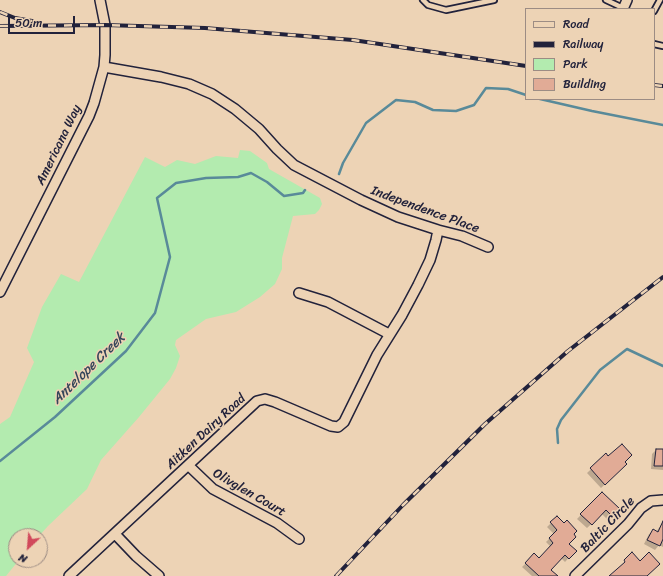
<!DOCTYPE html>
<style>
body{margin:0}
#map{position:relative;width:663px;height:576px;overflow:hidden;background:#edd3b5;font-family:Sriracha,sans-serif}
canvas{display:block}
.legend{position:absolute;left:525px;top:8px;width:130px;height:92px;box-sizing:border-box;background:#edd3b5;border:1px solid #9c8c84;margin:0;padding:5px 7px;list-style:none;font-size:12px;color:#22223b}
.legend li{display:flex;align-items:center;gap:8px;height:20px}
.legend b{width:20px;border:1px solid #9c8c84}
.north{position:absolute;left:8px;top:528px;width:40px;height:40px;box-sizing:border-box;background:#edd3b5;border:1px solid #9c8c84;border-radius:50%;rotate:206deg;font-size:11px;font-weight:700;line-height:16px;text-align:center;color:#22223b}
.north::after{content:'';display:block;margin:auto;width:14px;height:18px;background:#d1495b;clip-path:polygon(50% 0,100% 100%,50% 72%,0 100%)}
.scale{position:absolute;left:8px;top:16px;width:67px;height:18px;box-sizing:border-box;border:2px solid #22223b;border-top:0;padding-left:5px;font-size:12px;line-height:14px;white-space:nowrap;color:#22223b;-webkit-text-stroke:3px #edd3b5;paint-order:stroke}
</style>
<div id="map">
<canvas width="663" height="576"></canvas>
<ul class="legend">
<li><b style="height:5px;background:#edd3b5"></b>Road</li>
<li><b style="height:5px;background:#22223b"></b>Railway</li>
<li><b style="height:11px;background:#b3ebaf"></b>Park</li>
<li><b style="height:11px;background:#e1ab96"></b>Building</li>
</ul>
<div class="north">N</div>
<div class="scale">50 m</div>
</div>
<script>
const ctx = document.querySelector('canvas').getContext('2d');
ctx.lineJoin = 'round';
function paint(path, color) {
  ctx.fillStyle = color;
  ctx.fill(path, 'evenodd');
}
function shape(rows) {
  const path = new Path2D();
  for (const r of rows) {
    path.moveTo(r[0], r[1]);
    for (let i = 2; i < r.length; i += 2) path.lineTo(r[i], r[i + 1]);
  }
  return path;
}
function stroke(path, color, width, dash) {
  ctx.strokeStyle = color;
  ctx.lineWidth = width;
  ctx.lineCap = dash ? 'butt' : 'round';
  ctx.setLineDash(dash || []);
  ctx.stroke(path);
}
function write(font, color, halo, rows, align = 'center') {
  ctx.font = font + ' Sriracha,sans-serif';
  ctx.lineWidth = 3;
  ctx.setLineDash([]);
  ctx.textBaseline = 'middle';
  ctx.strokeStyle = halo;
  ctx.fillStyle = color;
  for (const [text, x, y, turn = 0] of rows) {
    ctx.save();
    ctx.translate(x, y);
    ctx.rotate((+turn || 0) * Math.PI / 180);
    ctx.textAlign = isNaN(turn) ? turn : align;
    if (halo) ctx.strokeText(text, 0, 0);
    ctx.fillText(text, 0, 0);
    ctx.restore();
  }
}
paint(shape([
 [240,150,250,151,267,163,269,169,320,198,322,204,319,210,315,214,293,216,282,258,282,269,275,284,260,297,236,312,206,319,176,340,175,345,180,356,176,368,170,379,139,417,101,460,87,489,48,526,39,536,16,536,16,560,19,560,6,576,0,576,0,424,10,417,34,362,27,348,42,307,61,274,79,282,145,157,165,167,177,160,195,164,216,156,238,158]
]), '#b3ebaf');
paint(shape([
 [656,450,663,450,663,470,651,469,652,454],
 [606,455,608,458,623,462,626,464,601,488,587,473],
 [602,493,618,509,608,520,602,514,587,528,577,519],
 [557,517,573,534,568,544,575,551,565,562,561,558,550,570,550,576,532,576,522,567,534,555,539,559,551,547,546,542,554,534,547,527],
 [663,522,663,547,659,545,655,550,644,544,649,534,653,531,656,532]
]), '#0003');
stroke(shape([
 [540,99,592,111,663,125],
 [339,174,343,163,366,123,396,100,415,102,433,110,456,111,474,105,486,88,508,89,526,95],
 [558,443,557,429,561,420,600,370,627,349,663,366],
 [0,461,55,417,126,351,155,313,170,257,157,198,176,183,206,178,238,177,251,173,267,182,284,196,303,193,305,190]
]), '#598a99', 2.5);
const building = shape([
 [622,444,632,455,625,462,627,464,605,485,590,468,606,453,608,456,622,444],
 [656,449,663,449,663,466,654,466,656,449],
 [602,492,620,509,613,517,606,510,592,525,580,514,602,492],
 [557,516,564,523,567,520,577,531,574,534,576,537,569,544,577,551,569,559,565,555,551,570,558,576,539,576,525,563,534,553,539,558,553,543,549,538,557,530,550,522,557,516],
 [663,521,663,539,660,546,647,540,653,529,658,532,663,521],
 [632,552,640,561,649,552,660,564,647,576,609,576,625,562,624,560,632,552]
]);
paint(building, '#e1ab96');
stroke(building, '#22223b', 1);
const service = shape([
 [423,0,428,5,446,10,494,0],
 [606,0,623,8],
 [654,11,660,0],
 [654,44,663,46]
]);
const minor = shape([
 [623,9,627,0],
 [104,67,161,77,189,84,212,94,235,109,259,129,277,149,294,165,361,200,398,217,438,230,462,236,488,247],
 [0,292,89,116,94,103,104,67,105,55,105,25,100,0],
 [299,293,328,302,389,334],
 [189,466,213,489,277,523,299,539],
 [115,534,136,556,159,576],
 [69,576,257,401,265,399,275,402,331,426,338,427,344,422,377,355,402,315,418,285,430,260,436,240,438,230],
 [575,576,628,524,641,508,651,501,663,500]
]);
stroke(service, '#22223b', 8);
stroke(minor, '#22223b', 12);
stroke(service, '#edd3b5', 4.5);
stroke(minor, '#edd3b5', 9);
const rail = shape([
 [0,12,15,18,32,21],
 [0,26,105,25,205,28,254,32,353,40,526,66],
 [654,85,663,86],
 [336,576,403,505,485,424,568,351,663,277]
]);
stroke(rail, '#22223b', 4);
stroke(rail, '#edd3b5', 2.5, [8]);
write('13px', '#22223b', '#edd3b5', [
 ["Americana Way",59,145,-64],
 ["Independence Place",425,210,20],
 ["Aitken Dairy Road",206,432,-43],
 ["Olivglen Court",249,493,30],
 ["Baltic Circle",608,525,-46]
]);
write('italic 14px', '#34455a', '#edd3b5', [
 ["Antelope Creek",89,369,-44]
]);
</script>
